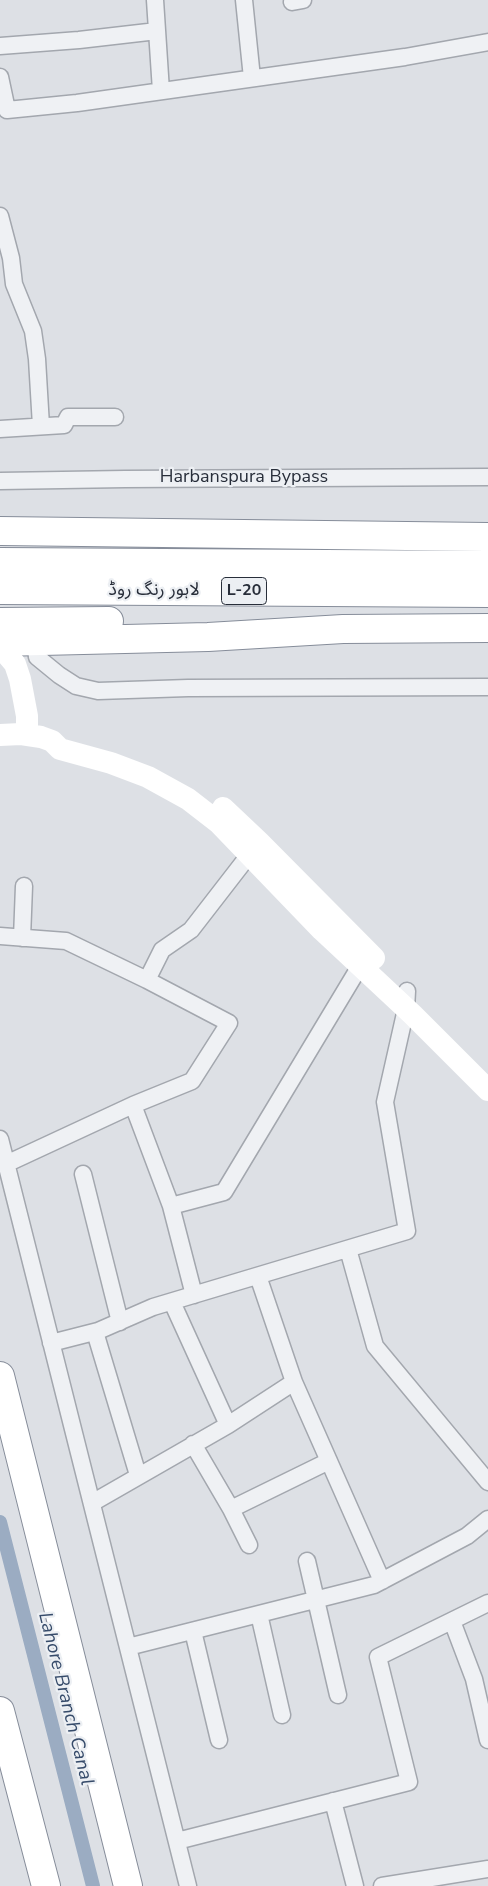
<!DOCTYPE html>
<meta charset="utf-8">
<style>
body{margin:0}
canvas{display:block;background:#dde0e5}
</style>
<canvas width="488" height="1886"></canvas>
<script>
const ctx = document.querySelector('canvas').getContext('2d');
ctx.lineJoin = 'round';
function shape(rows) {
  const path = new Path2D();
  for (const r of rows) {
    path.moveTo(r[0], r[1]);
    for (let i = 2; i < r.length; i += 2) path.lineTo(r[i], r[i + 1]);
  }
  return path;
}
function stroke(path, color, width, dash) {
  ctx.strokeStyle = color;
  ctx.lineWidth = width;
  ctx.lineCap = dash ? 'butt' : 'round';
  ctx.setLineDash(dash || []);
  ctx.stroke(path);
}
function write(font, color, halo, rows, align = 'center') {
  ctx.font = font + ' "Nunito Sans","Noto Sans Arabic",sans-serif';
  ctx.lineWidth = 4.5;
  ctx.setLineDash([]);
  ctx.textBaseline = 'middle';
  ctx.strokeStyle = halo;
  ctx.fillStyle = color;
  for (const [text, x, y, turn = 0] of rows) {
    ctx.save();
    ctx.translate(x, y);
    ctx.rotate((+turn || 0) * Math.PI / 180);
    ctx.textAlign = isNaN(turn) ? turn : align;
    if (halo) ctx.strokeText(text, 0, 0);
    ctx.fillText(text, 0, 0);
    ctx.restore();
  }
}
stroke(shape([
 [0,1522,93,1886]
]), '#9bacc2', 14);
const street = shape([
 [155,0,161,91],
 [244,0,252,78],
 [292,2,303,0],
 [0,46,79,40,157,31],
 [0,77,7,110,77,103,405,57,488,42],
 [0,216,11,258,14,284,33,331,37,359,41,426],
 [0,429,64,425,68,417,115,417],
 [0,481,125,479,488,477],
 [35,642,37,657,59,675,76,686,98,691,188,688,488,687],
 [0,936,66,941,147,980],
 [22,938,24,886],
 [0,1139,188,1886],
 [6,1164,133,1105],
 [83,1174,120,1322],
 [171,1206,133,1105,192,1081,229,1023,147,980,162,950,191,930,256,846],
 [348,1249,375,1346,488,1482],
 [258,1276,294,1382,382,1581],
 [194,1295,171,1206,224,1192,360,966,363,957],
 [172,1302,228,1425],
 [95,1332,138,1475],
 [51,1343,98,1331,153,1307,407,1231,385,1102,406,1009,407,991],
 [193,1444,231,1509,249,1545],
 [92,1503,228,1425,294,1382],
 [231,1509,329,1461],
 [307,1561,338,1695],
 [259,1614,282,1715],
 [452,1621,474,1679,488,1740],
 [193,1631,219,1740],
 [128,1647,374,1585,467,1536,488,1519],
 [333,1801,355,1886],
 [177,1841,409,1782,378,1657,488,1603],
 [382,1886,488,1869]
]);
const highway = shape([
 [0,531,488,537],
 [0,562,488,565],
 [0,590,488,593],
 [0,622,109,621],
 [0,642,208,637,343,629,488,628],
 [0,1376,128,1886],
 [0,1711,46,1886]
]);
stroke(street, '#a3a7ae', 19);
stroke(highway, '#868d9a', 30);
stroke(street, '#eff1f4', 16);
stroke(shape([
 [0,646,15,664,20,679,27,716,27,735],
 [0,735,21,734,41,737,52,741,60,749,111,763,148,777,188,799,219,823,322,930,413,1015,488,1090],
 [223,808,259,842,374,958]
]), '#fff', 22);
stroke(highway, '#fff', 28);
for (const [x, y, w] of [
 [244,591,45]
]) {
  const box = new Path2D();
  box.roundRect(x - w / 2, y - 13.5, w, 27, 4);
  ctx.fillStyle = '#eceff3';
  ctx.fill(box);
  stroke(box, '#282e3a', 1);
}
write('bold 16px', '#282e3a', null, [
 ["L-20",244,591]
]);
write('18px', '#282e3a', '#eceff3', [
 ["Harbanspura Bypass",244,478],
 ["لاہور رنگ روڈ",154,591]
]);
write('italic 19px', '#364b6a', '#eceff3', [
 ["Lahore Branch Canal",65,1699,76]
]);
</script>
